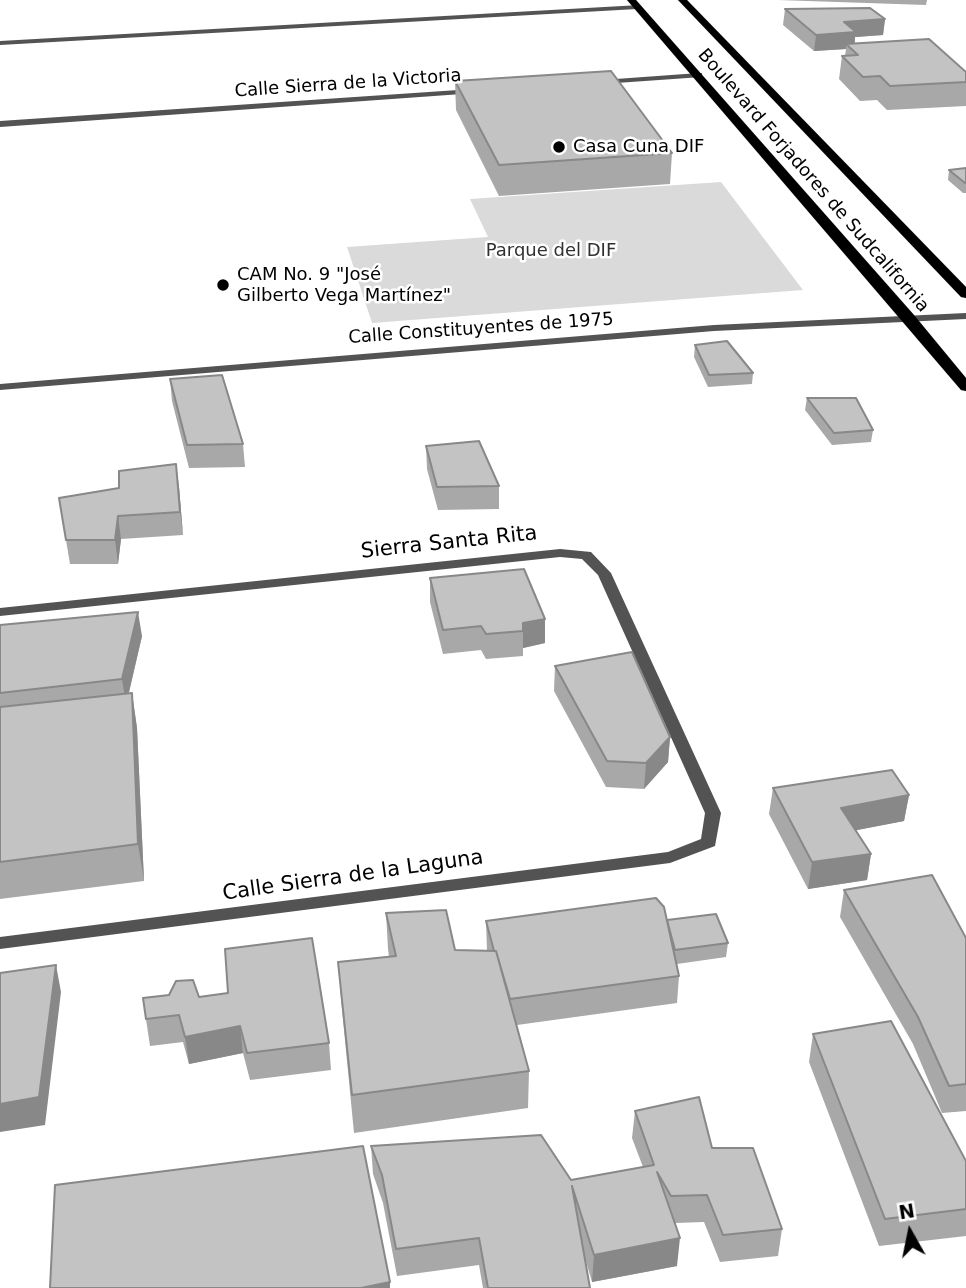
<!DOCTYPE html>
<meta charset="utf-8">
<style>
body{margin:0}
#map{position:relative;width:966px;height:1288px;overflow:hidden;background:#fff;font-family:"DejaVu Sans",sans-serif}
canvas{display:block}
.north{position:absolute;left:875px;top:1197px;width:70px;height:70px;-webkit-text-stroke:5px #fff;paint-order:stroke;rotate:351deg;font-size:19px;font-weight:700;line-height:28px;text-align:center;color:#000}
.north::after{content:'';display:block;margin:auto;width:24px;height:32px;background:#000;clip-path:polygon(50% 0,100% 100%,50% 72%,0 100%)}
</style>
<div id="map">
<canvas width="966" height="1288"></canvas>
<div class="north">N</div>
</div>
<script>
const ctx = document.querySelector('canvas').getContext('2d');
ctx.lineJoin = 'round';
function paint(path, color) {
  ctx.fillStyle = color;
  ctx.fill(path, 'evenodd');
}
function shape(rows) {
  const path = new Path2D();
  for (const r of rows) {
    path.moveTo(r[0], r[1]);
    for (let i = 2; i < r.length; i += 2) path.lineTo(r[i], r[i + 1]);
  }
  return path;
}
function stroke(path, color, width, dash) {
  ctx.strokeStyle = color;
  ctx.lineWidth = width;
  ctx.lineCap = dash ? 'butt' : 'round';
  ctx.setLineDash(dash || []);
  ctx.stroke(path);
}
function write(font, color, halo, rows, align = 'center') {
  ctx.font = font + ' "DejaVu Sans",sans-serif';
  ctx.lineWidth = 5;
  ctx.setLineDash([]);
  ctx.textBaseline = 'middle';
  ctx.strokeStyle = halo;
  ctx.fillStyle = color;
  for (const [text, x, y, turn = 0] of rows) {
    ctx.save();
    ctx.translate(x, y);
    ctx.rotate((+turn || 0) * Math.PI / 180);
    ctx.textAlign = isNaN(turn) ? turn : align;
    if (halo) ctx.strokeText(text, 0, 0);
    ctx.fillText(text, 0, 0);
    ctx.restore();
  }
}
paint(shape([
 [721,182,803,290,372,323,347,247,488,237,470,199]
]), '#dadada');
const primary = shape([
 [627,0,636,0,914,315,966,378,966,391,961,390,627,0],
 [678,0,687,0,966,287,966,298,961,297,678,0]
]);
stroke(primary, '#dbdbdb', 1);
paint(shape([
 [640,5,637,9,0,45,0,41,640,5],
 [966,313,966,319,714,331,0,390,0,384,714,325,966,313],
 [560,549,591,552,611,573,721,813,715,846,670,863,0,949,0,937,668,852,701,839,705,813,598,575,582,559,560,557,0,616,0,608,560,549]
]), '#535353');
paint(shape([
 [699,73,702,73,702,77,602,84,598,82,602,80,699,73],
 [473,89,477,91,476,93,0,127,0,121,473,89]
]), '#535353');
paint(primary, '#000');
paint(shape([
 [778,0,927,0,926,5],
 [785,9,885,19,883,35,855,37,855,43,966,72,966,106,887,110,877,100,860,101,839,79,842,56,845,56,846,49,814,51,783,25],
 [455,81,672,153,670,184,499,196,456,110],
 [966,168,966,193,963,193,948,180,949,170],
 [695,345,753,373,752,384,708,387,694,357],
 [170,379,243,444,245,467,189,468,172,401],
 [807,398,873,430,871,442,832,445,805,410],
 [426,446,499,486,499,509,438,510,427,469],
 [179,487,183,535,121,539,118,564,70,564,59,498],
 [430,578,545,643,523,648,523,656,486,659,481,650,443,654,430,602],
 [0,625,142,636,129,693,132,693,137,728,144,881,0,899],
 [555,666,670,737,668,762,644,789,606,787,554,691],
 [773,788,909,795,904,821,856,830,871,854,867,880,808,889,769,814],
 [844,890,966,938,966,1111,942,1113,913,1044,840,917],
 [386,913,455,950,487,951,486,921,667,920,728,943,726,957,677,964,679,976,677,1003,517,1025,529,1071,528,1108,354,1133,341,999,338,962,389,957,388,949],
 [199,997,329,1043,331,1070,250,1080,243,1053,189,1064,183,1042,150,1046,146,1019],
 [813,1034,966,1161,966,1236,879,1246,809,1062],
 [635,1111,712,1148,782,1229,778,1256,720,1262,704,1222,675,1223,677,1266,592,1282,585,1258,590,1288,483,1288,479,1265,397,1276,383,1203,373,1174,371,1146,571,1180,643,1167,632,1138]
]), '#a8a8a8');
paint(shape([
 [885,19,883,35,855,37,854,48,846,44,846,49,814,51,816,35,844,22],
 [176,464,179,487,183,535,180,512],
 [118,516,121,539,118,564,115,540],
 [138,612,142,636,126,704,122,679],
 [545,619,545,643,523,648,523,623],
 [132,693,137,728,144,881,138,844],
 [670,737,668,762,644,789,646,763],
 [909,795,904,821,837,834,841,808],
 [871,854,867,880,808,889,812,862],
 [56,965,61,992,45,1125,0,1132,0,1104],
 [240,1026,243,1053,189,1064,185,1037],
 [680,1238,677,1266,592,1282,594,1255],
 [390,1282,390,1288,361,1288]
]), '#888');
const building = shape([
 [870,8,885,19,844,22,856,32,816,35,785,9,870,8],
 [929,39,966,72,966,82,890,86,880,76,863,77,842,56,858,55,846,44,929,39],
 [611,71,672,153,499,165,455,81,611,71],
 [966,168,966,183,965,183,949,170,966,168],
 [727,341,753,373,709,375,695,345,727,341],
 [222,375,243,444,187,445,170,379,222,375],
 [807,398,856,398,873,430,834,433,807,398],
 [479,441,499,486,437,487,426,446,479,441],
 [176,464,180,512,118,516,115,540,66,540,59,498,119,488,119,471,176,464],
 [524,569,545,619,523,623,523,631,486,634,481,626,443,630,430,578,524,569],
 [138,612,122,679,0,693,0,625,138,612],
 [632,652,670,737,646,763,607,761,555,666,632,652],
 [132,693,138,844,0,862,0,707,132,693],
 [892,770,909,795,841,808,871,854,812,862,773,788,892,770],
 [932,875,966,938,966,1084,949,1086,918,1017,844,890,932,875],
 [656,898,664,907,679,976,510,999,496,951,494,951,486,921,656,898],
 [446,910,455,950,496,951,529,1071,352,1095,338,962,396,956,386,913,446,910],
 [716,914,728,943,675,950,667,920,716,914],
 [312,938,329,1043,247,1053,240,1026,185,1037,179,1015,146,1019,143,998,169,995,176,981,193,980,199,997,228,993,225,949,312,938],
 [56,965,39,1097,0,1104,0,973,56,965],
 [891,1021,966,1161,966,1209,885,1219,813,1034,891,1021],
 [699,1097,712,1148,753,1148,782,1229,723,1235,707,1195,671,1196,657,1172,680,1238,594,1255,572,1186,590,1288,488,1288,479,1238,396,1249,382,1175,371,1146,541,1135,571,1180,654,1165,635,1111,699,1097],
 [363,1146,390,1282,361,1288,50,1288,55,1185,363,1146]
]);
paint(building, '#c3c3c3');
stroke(building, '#888', 2);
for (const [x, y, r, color] of [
 [559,147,7,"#000"],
 [223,285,7,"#000"]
]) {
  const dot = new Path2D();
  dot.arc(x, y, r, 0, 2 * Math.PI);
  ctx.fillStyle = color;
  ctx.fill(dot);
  stroke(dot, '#fff', 2.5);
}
write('18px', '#000', '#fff', [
 ["Calle Sierra de la Victoria",348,84,-4],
 ["Boulevard Forjadores de Sudcalifornia",813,181,49],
 ["Calle Constituyentes de 1975",481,329,-4]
]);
write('18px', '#000', '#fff', [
 ["Casa Cuna DIF",573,147],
 ["CAM No. 9 \"José",237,275],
 ["Gilberto Vega Martínez\"",237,296]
], 'left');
write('18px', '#313131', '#fff', [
 ["Parque del DIF",551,251]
]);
write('21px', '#000', '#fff', [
 ["Sierra Santa Rita",449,543,-6],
 ["Calle Sierra de la Laguna",353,876,-8]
]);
</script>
